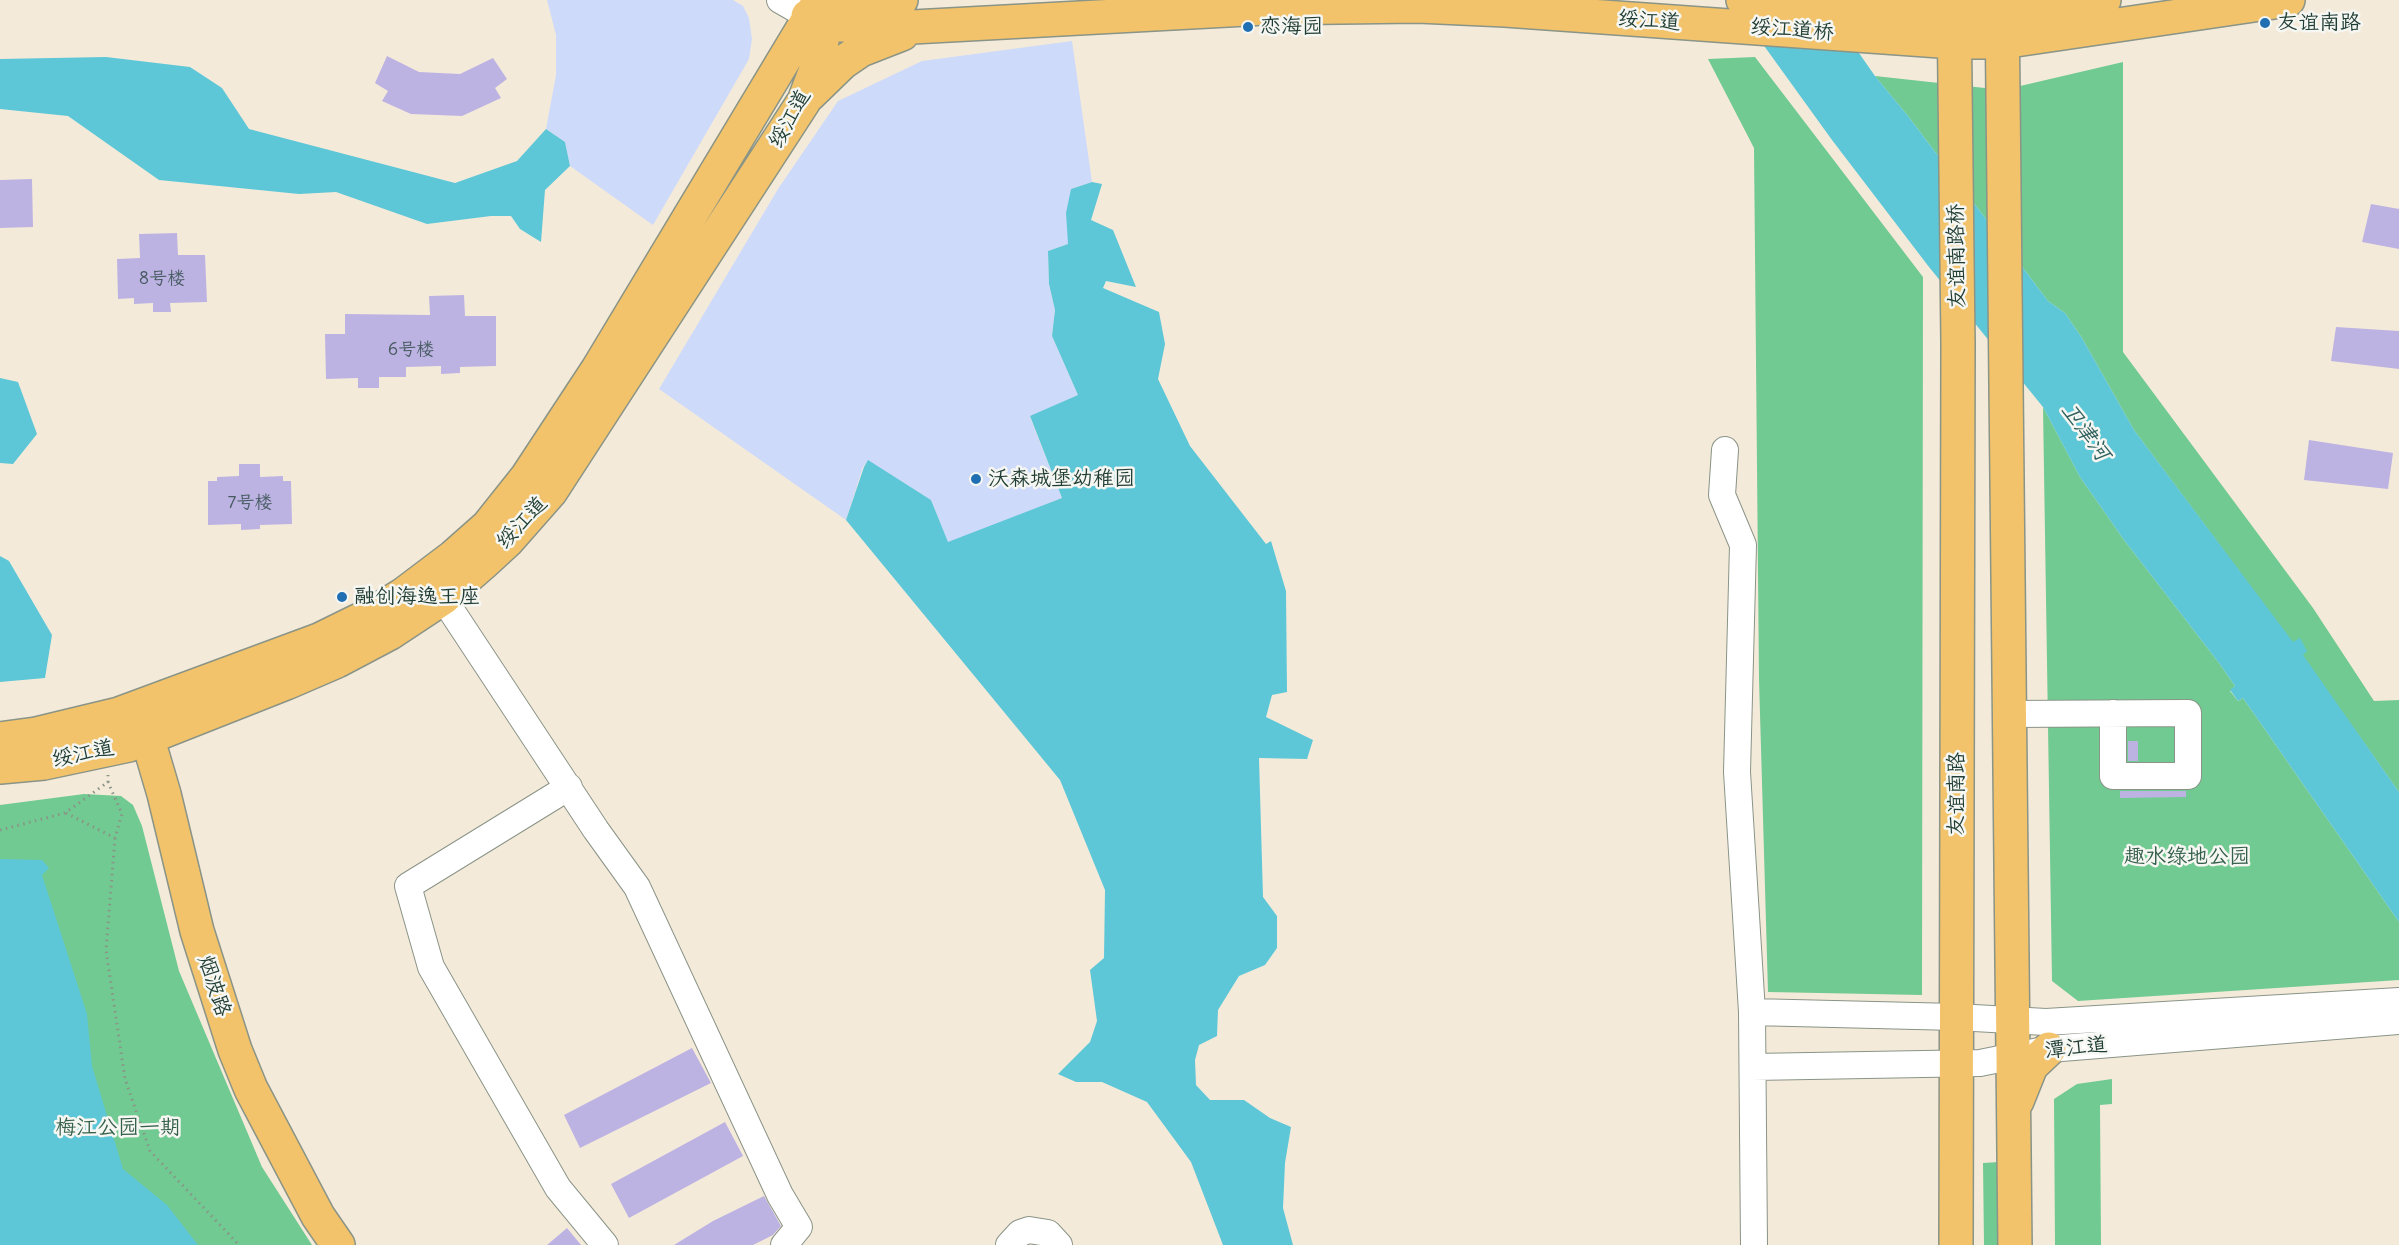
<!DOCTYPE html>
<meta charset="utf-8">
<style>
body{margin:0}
canvas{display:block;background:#f4eada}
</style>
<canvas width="2399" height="1245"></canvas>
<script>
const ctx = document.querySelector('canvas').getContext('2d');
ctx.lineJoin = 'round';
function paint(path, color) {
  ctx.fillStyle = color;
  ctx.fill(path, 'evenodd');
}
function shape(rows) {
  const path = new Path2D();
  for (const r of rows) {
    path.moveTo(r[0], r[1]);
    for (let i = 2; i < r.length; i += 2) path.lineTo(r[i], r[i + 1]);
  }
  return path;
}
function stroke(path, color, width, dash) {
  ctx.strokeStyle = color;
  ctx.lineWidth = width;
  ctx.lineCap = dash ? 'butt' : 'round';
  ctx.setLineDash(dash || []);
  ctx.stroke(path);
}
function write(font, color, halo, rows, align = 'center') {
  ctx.font = font + ' Delius,"LXGW WenKai TC",sans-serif';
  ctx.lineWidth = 5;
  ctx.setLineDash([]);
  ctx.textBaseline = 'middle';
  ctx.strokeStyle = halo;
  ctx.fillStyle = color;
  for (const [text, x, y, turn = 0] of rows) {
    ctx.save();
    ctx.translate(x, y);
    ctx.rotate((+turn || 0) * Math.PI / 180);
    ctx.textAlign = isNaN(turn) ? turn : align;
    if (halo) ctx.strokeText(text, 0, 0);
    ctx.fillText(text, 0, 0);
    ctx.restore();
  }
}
paint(shape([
 [547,0,733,0,743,6,749,18,752,39,749,59,653,225,570,166,565,142,546,129,556,75,556,35],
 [1072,41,1092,182,1071,189,1068,244,1048,251,1049,284,1055,310,1052,336,1078,395,1030,417,1062,498,948,543,931,500,868,461,863,467,846,520,659,389,778,189,838,101,922,61]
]), '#cedafa');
paint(shape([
 [1755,57,1923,277,1922,995,1768,992,1759,679,1754,148,1708,59],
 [2123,62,2123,352,2313,608,2374,701,2399,700,2399,792,2302,655,2300,639,2293,643,2134,430,2082,338,2065,313,2048,301,1908,116,1875,76,2003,90],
 [2043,407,2080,477,2124,540,2219,663,2235,686,2230,691,2238,701,2243,698,2399,922,2399,980,2078,1001,2052,981],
 [84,794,121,796,133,805,142,826,179,971,262,1167,312,1245,0,1245,0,805],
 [2112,1079,2112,1104,2100,1105,2101,1245,2055,1245,2054,1099,2077,1084],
 [1999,1162,2000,1245,1984,1245,1983,1163]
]), '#71ca91');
paint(shape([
 [1731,0,1822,0,1875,76,1908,116,2048,301,2065,313,2082,338,2134,430,2293,642,2300,638,2307,651,2303,655,2399,792,2399,922,2243,698,2238,701,2230,690,2235,686,2219,663,2124,540,2080,477,2043,407,1929,267,1832,140],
 [106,57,190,67,222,88,249,129,455,183,517,161,546,129,565,142,570,166,545,190,541,242,520,229,511,216,491,216,427,224,336,192,299,194,159,180,68,116,0,109,0,59],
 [1092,182,1102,184,1091,220,1113,230,1136,287,1106,281,1103,288,1159,312,1165,344,1158,379,1190,446,1266,544,1271,541,1286,591,1287,692,1272,695,1266,717,1313,740,1307,759,1259,758,1263,897,1277,916,1277,948,1265,965,1239,976,1218,1010,1217,1036,1199,1045,1195,1060,1196,1085,1210,1100,1244,1100,1270,1118,1291,1127,1285,1163,1283,1208,1293,1245,1223,1245,1191,1162,1147,1102,1102,1082,1076,1082,1058,1074,1090,1042,1097,1021,1090,970,1104,958,1105,890,1060,780,846,520,864,467,868,460,931,500,948,542,1062,498,1030,416,1078,395,1052,336,1055,310,1049,284,1048,251,1068,244,1066,213,1071,189],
 [0,378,18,382,37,434,13,464,0,463],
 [0,556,9,561,52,635,45,678,0,682],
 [0,859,42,860,49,868,42,875,87,1014,92,1066,123,1169,167,1205,198,1245,0,1245]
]), '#5dc7d7');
paint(shape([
 [387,56,419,72,460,74,493,58,507,79,495,88,501,98,462,116,411,114,382,101,388,91,375,83],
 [32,179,33,227,0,228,0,180],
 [2371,204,2399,209,2399,249,2362,242],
 [177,233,178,255,205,255,207,302,170,303,171,312,153,312,153,303,134,304,134,298,118,299,117,259,140,258,139,234],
 [464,295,465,316,496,316,496,366,460,367,460,373,441,374,441,366,406,367,406,377,379,377,379,388,358,388,358,378,326,379,325,334,345,334,345,314,430,315,429,296],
 [2336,327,2399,331,2399,369,2331,361],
 [2309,440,2393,453,2388,489,2304,480],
 [239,464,260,464,260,477,283,476,283,481,291,481,292,524,260,525,260,529,241,530,241,524,208,525,208,481,217,481,217,477,239,476],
 [2128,741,2138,741,2138,761,2128,761],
 [2120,791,2186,791,2186,797,2120,798],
 [692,1048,711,1083,580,1148,564,1115],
 [725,1122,743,1156,629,1218,611,1184],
 [764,1196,781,1226,773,1235,753,1245,674,1245,713,1221],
 [567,1228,581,1245,547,1245]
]), '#bdb3e3');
const minor = shape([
 [780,0,808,16],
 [1725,450,1722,495,1743,545,1737,772,1752,1012,1754,1245],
 [443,598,596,830,637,887,780,1195,799,1227,784,1245],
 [2008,714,2188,713,2188,776,2113,776,2113,713],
 [569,787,408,886,431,967,558,1188,605,1245],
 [1752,1012,1956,1017,2046,1022,2399,1001],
 [1753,1067,1980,1063,2049,1049,2399,1021],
 [1009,1245,1020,1233,1029,1230,1048,1233,1059,1245]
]);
const major = shape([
 [1743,0,1954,14,2002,12,2104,0],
 [1954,0,1958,343,1956,1245],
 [2002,0,2015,1245],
 [808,16,825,24,894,28,1265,8,1418,6,1505,10,1954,42,2002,42,2288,0],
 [835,18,864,7,901,0],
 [809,95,842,63,861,50,902,34],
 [141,716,164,794,197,931,235,1050,251,1089,318,1216,338,1245],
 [0,739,36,734,119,714,319,640,372,614,404,594,453,557,488,526,527,477,598,369,820,0],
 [0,767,44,763,129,745,286,683,337,661,390,633,443,598,482,564,507,541,551,491,804,101,818,64,825,24,825,2],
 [2017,1101,2031,1066,2049,1049]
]);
stroke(minor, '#8a9487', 28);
stroke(major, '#8a9487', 36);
stroke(shape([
 [66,813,115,838,122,814,108,782],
 [0,830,65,813,108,782,108,775],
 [115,838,106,950,125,1079,150,1151,239,1245]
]), '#8a9487', 3, [1.5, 4.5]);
stroke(minor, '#fff', 26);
stroke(major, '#f2c36a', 33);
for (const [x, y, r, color] of [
 [2265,23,6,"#1f6fb2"],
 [1248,27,6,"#1f6fb2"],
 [976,479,6,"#1f6fb2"],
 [342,597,6,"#1f6fb2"]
]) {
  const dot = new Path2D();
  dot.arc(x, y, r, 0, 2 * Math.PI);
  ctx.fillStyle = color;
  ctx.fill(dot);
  stroke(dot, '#f6f6f2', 2);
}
write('18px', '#465a60', null, [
 ["8号楼",162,279],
 ["6号楼",411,350],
 ["7号楼",250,503]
]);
write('21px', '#1f3d34', '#f6f6f2', [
 ["绥江道",1649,21,4],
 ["绥江道桥",1792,30,4],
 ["绥江道",790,119,-61],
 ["友谊南路桥",1957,256,-91],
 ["绥江道",522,523,-47],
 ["绥江道",83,754,-12],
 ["友谊南路",1957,794,-90],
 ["烟波路",214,986,72],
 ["潭江道",2076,1048,-6]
]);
write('21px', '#1f3d34', '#f6f6f2', [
 ["友谊南路",2277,23],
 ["恋海园",1260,27],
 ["沃森城堡幼稚园",988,479],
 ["融创海逸王座",354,597]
], 'left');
write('21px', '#34604b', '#f6f6f2', [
 ["趣水绿地公园",2187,857],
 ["梅江公园一期",118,1128]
]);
write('italic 22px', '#2e605d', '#f6f6f2', [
 ["卫津河",2085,432,54]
]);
</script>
